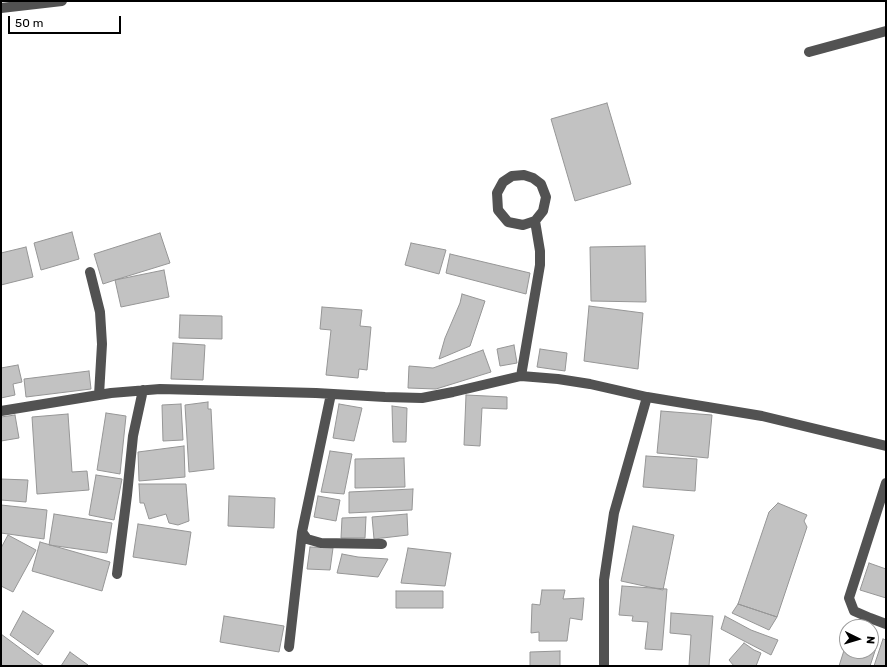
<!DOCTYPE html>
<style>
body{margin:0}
#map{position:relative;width:887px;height:667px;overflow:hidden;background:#fff;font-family:Rubik,sans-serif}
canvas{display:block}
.frame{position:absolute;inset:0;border:2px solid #000;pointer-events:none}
.north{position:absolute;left:839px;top:619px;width:40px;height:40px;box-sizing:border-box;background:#fff;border:1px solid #999;border-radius:50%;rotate:95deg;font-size:11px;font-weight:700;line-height:16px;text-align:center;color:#000}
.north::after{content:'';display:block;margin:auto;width:14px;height:18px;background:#000;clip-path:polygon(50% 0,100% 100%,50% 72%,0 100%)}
.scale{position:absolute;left:8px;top:16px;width:113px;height:18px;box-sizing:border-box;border:2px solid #000;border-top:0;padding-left:5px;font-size:12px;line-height:14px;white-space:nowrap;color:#000;-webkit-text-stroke:3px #fff;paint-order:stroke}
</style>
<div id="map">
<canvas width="887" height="667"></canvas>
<div class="frame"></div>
<div class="north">N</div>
<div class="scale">50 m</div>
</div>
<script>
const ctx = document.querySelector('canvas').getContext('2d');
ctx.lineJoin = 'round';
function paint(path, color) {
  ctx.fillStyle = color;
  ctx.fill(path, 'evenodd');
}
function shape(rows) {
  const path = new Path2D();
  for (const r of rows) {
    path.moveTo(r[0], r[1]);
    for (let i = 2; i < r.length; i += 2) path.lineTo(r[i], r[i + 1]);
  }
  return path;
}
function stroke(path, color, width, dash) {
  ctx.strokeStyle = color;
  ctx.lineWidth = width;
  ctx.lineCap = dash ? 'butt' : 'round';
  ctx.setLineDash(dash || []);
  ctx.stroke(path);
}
const building = shape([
 [607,103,631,184,575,201,551,119,607,103],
 [72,232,79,259,41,270,34,243,72,232],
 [160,233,170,263,115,280,103,284,94,254,160,233],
 [411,243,446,250,439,274,405,265,411,243],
 [645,246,646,302,591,301,590,247,645,246],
 [26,247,33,277,1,285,1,253,26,247],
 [450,254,530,273,526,294,446,273,450,254],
 [164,270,169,297,121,307,115,280,164,270],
 [462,294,485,301,470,346,439,359,445,338,460,303,462,294],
 [589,306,643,313,638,369,584,361,589,306],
 [322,307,362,310,360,326,371,327,367,370,359,369,358,378,326,375,331,330,320,329,322,307],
 [180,315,222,316,222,339,179,338,180,315],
 [173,343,205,345,203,380,171,379,173,343],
 [514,345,517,363,500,366,497,349,514,345],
 [540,349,567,353,565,371,537,367,540,349],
 [483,350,491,372,436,389,408,388,409,366,433,368,483,350],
 [18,365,22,382,13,384,15,395,1,398,1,368,18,365],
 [89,371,91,389,26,397,24,379,89,371],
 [466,395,507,397,507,409,482,408,480,446,464,445,466,395],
 [208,402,208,409,211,409,214,469,189,472,185,405,208,402],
 [181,404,183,440,163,441,162,405,181,404],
 [339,404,362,408,354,441,333,438,339,404],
 [392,406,407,408,406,442,393,442,392,406],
 [661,411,712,415,708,458,657,453,661,411],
 [106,413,126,416,120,474,97,470,106,413],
 [68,414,72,472,87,471,89,490,37,494,32,417,68,414],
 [15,415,19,438,1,441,1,417,15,415],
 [184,446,185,477,139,481,138,452,184,446],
 [330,451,352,454,344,494,321,492,330,451],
 [646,456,697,459,695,491,643,487,646,456],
 [404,458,405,487,355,488,355,459,404,458],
 [96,475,122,479,114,520,89,515,96,475],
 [1,479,28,480,26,502,1,500,1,479],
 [139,484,186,484,189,521,178,525,169,523,166,514,149,519,144,503,140,503,139,484],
 [413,489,412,510,349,513,349,492,413,489],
 [229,496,275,498,274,528,228,526,229,496],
 [318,496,340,500,336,521,314,517,318,496],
 [778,503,807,515,804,521,807,527,777,617,738,604,769,512,778,503],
 [1,505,47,510,44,539,1,533,1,505],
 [54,514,112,523,107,553,49,545,54,514],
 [407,514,408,535,374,539,372,517,407,514],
 [366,517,365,538,341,538,342,518,366,517],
 [138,524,191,532,186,565,133,557,138,524],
 [633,526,674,535,663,590,621,581,633,526],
 [8,535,36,550,13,592,1,586,1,548,8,535],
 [40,542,110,562,102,591,32,571,40,542],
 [310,547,333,548,330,570,307,569,310,547],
 [408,548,451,553,445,586,401,583,408,548],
 [342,554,358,557,388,559,378,577,337,573,342,554],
 [869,563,886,569,886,598,860,590,869,563],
 [622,586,667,589,662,650,645,649,648,622,632,621,633,616,619,615,622,586],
 [542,590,565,590,563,599,584,598,582,620,570,618,567,641,539,641,539,632,531,633,532,604,540,605,542,590],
 [396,591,443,591,443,608,396,608,396,591],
 [738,604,777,617,769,630,732,613,738,604],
 [23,611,54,631,38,655,10,635,23,611],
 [671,613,713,616,709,666,689,666,691,635,670,633,671,613],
 [224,616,284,626,279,652,220,642,224,616],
 [725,616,751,630,778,640,771,655,721,629,725,616],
 [1,634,44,666,1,666,1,634],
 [871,639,878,642,870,666,839,666,847,641,847,651,871,651,871,639],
 [883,639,886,640,886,666,874,666,883,639],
 [744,643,754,650,761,653,756,666,734,666,729,660,744,643],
 [560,651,560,666,530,666,530,652,560,651],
 [70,652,88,665,87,666,61,666,70,652]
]);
paint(building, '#c2c2c2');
stroke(building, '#969696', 1);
stroke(shape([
 [1,8,62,1],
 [809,52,886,31],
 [524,175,533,178,541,184,546,197,543,211,535,221,523,225,508,222,498,210,497,193,503,182,512,176,524,175],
 [90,272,100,312,102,344,99,395],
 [521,376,540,265,540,251,535,221],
 [331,394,302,532,307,539,321,543,382,544],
 [1,411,111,393,160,389,316,393,385,397,422,398,453,392,521,376,558,379,590,384,647,397,762,416,886,446],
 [886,483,849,598,854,611,870,618,886,624],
 [117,574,127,495,133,436,143,390],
 [289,647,302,532],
 [604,666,604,580,614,513,647,397]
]), '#525252', 10);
</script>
